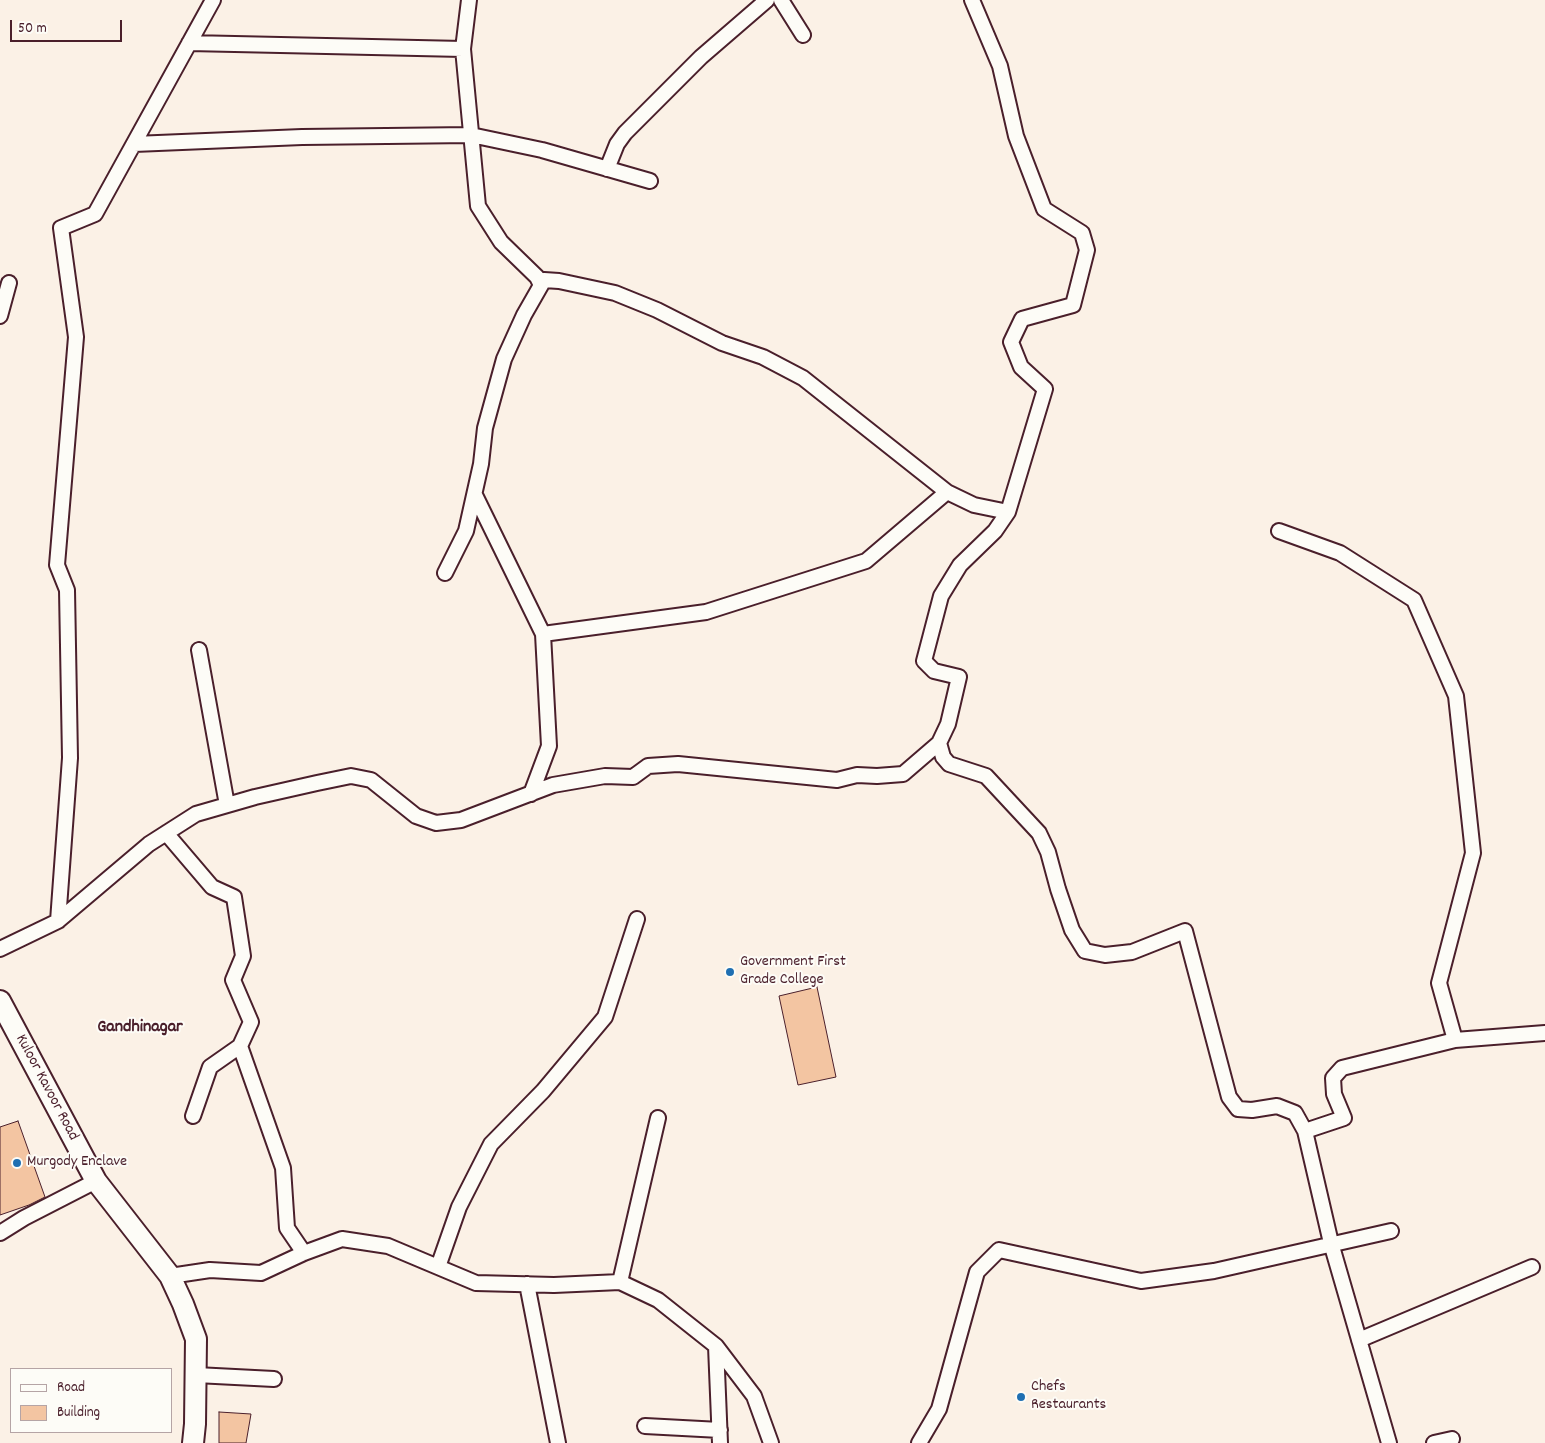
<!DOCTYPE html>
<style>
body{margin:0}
#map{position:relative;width:1545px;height:1443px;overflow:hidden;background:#fbf1e6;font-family:Dekko,sans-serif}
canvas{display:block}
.legend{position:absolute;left:10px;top:1368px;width:162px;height:65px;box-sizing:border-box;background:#fdfcf7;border:1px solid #b5a4a5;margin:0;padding:6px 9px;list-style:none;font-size:15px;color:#4a1f2b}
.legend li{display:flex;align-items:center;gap:10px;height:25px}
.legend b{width:25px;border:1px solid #b5a4a5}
.scale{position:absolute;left:10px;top:20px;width:112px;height:22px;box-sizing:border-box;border:2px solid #4a1f2b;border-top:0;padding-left:6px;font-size:15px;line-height:18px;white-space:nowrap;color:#4a1f2b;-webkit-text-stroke:4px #fdfcf7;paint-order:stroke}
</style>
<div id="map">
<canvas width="1545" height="1443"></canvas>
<ul class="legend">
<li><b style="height:6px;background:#fdfcf7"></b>Road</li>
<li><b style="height:14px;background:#f3c5a2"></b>Building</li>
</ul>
<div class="scale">50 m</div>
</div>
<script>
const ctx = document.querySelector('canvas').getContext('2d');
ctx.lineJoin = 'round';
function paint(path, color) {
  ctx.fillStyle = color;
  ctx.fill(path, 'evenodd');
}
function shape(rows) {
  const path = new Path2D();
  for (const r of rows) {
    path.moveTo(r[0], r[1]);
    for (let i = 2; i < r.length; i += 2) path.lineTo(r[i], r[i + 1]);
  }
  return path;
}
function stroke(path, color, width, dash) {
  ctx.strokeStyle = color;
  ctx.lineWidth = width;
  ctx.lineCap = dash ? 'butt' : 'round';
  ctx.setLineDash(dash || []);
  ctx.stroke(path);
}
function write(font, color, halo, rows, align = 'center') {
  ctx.font = font + ' Dekko,sans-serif';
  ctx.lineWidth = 4;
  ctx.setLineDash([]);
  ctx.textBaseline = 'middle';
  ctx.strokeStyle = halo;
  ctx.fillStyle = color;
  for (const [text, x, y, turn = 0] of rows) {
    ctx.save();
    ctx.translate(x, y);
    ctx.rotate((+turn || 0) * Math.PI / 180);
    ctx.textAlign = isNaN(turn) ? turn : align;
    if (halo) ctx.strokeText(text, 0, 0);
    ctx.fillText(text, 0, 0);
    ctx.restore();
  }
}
const building = shape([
 [817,987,836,1077,798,1085,779,996,817,987],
 [18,1121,45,1197,29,1205,0,1215,0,1127,18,1121],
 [219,1412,251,1414,246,1443,219,1443,219,1412]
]);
paint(building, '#f3c5a2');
stroke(building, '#4a1f2b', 1);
const minor = shape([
 [469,0,463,49,478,206,501,242,537,277,541,285],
 [781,0,803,35],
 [972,0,1000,66,1016,136,1044,209,1082,233,1087,250,1073,305,1022,319,1011,342,1021,367,1045,389,1008,512,995,531,960,565,941,596,924,661,934,671,959,677,948,724,939,743,943,757,949,764,986,776,1039,833,1048,852,1058,889,1072,930,1085,951,1105,955,1132,952,1185,931,1229,1097,1238,1109,1252,1110,1277,1106,1295,1113,1305,1131,1331,1243,1389,1443],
 [189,43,463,49],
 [134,144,302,137,471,135,542,150,650,181],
 [607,169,617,144,625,133,701,57,767,0],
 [0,316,9,283],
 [475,495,543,634,549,746,531,794],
 [1279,531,1340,553,1414,600,1456,696,1473,853,1439,983,1455,1040],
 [445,573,466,531,481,464,485,428,504,359,524,315,544,280,559,281,615,293,657,310,722,343,763,357,803,378,947,492,974,505,1008,512],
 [543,634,706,612,866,561,947,492],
 [199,650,227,805],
 [166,833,212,887,234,897,243,956,233,980,251,1022,240,1046,210,1067,193,1116],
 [58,921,149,844,196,814,255,797,317,783,351,776,371,780,416,816,436,823,461,820,553,785,605,776,633,777,648,766,678,764,837,780,857,775,877,776,903,774,939,743],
 [0,949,58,921,70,758,67,590,57,565,76,337,61,228,95,214,213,0],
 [240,1046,283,1168,287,1228,304,1253],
 [1305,1131,1344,1118,1334,1094,1333,1078,1342,1068,1455,1040,1545,1033],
 [0,1233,24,1218,96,1181],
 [438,1267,459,1207,491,1144,543,1091,605,1017,637,919],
 [170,1276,210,1270,261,1273,304,1253,342,1239,388,1246,476,1283,554,1285,620,1282,658,1300,716,1346,754,1396,771,1443],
 [620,1282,658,1118],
 [527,1284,558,1443],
 [1359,1340,1532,1267],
 [716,1346,720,1443],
 [196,1375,274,1379],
 [645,1426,720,1430],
 [919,1443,939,1409,977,1272,999,1250,1141,1281,1214,1271,1391,1231],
 [1434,1443,1452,1439]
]);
const secondary = shape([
 [0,1001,96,1181,170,1276,183,1304,196,1339,195,1424,193,1443]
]);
stroke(minor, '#4a1f2b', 18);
stroke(secondary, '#4a1f2b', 24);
stroke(minor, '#fdfcf7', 14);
stroke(secondary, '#fdfcf7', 20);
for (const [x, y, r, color] of [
 [730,972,5,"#1f6fb2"],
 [17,1163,5,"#1f6fb2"],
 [1021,1397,5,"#1f6fb2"]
]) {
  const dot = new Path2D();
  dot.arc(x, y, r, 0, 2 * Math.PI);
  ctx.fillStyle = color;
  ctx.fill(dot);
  stroke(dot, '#fdfcf7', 2);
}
write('16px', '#4a1f2b', '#fdfcf7', [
 ["Government First",740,963],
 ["Grade College",740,981],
 ["Murgody Enclave",27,1163],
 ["Chefs",1031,1388],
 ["Restaurants",1031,1406]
], 'left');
write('16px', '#4a1f2b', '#fdfcf7', [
 ["Kuloor Kavoor Road",46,1088,62]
]);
write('bold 18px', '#4a1f2b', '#fdfcf7', [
 ["Gandhinagar",140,1029]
]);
</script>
